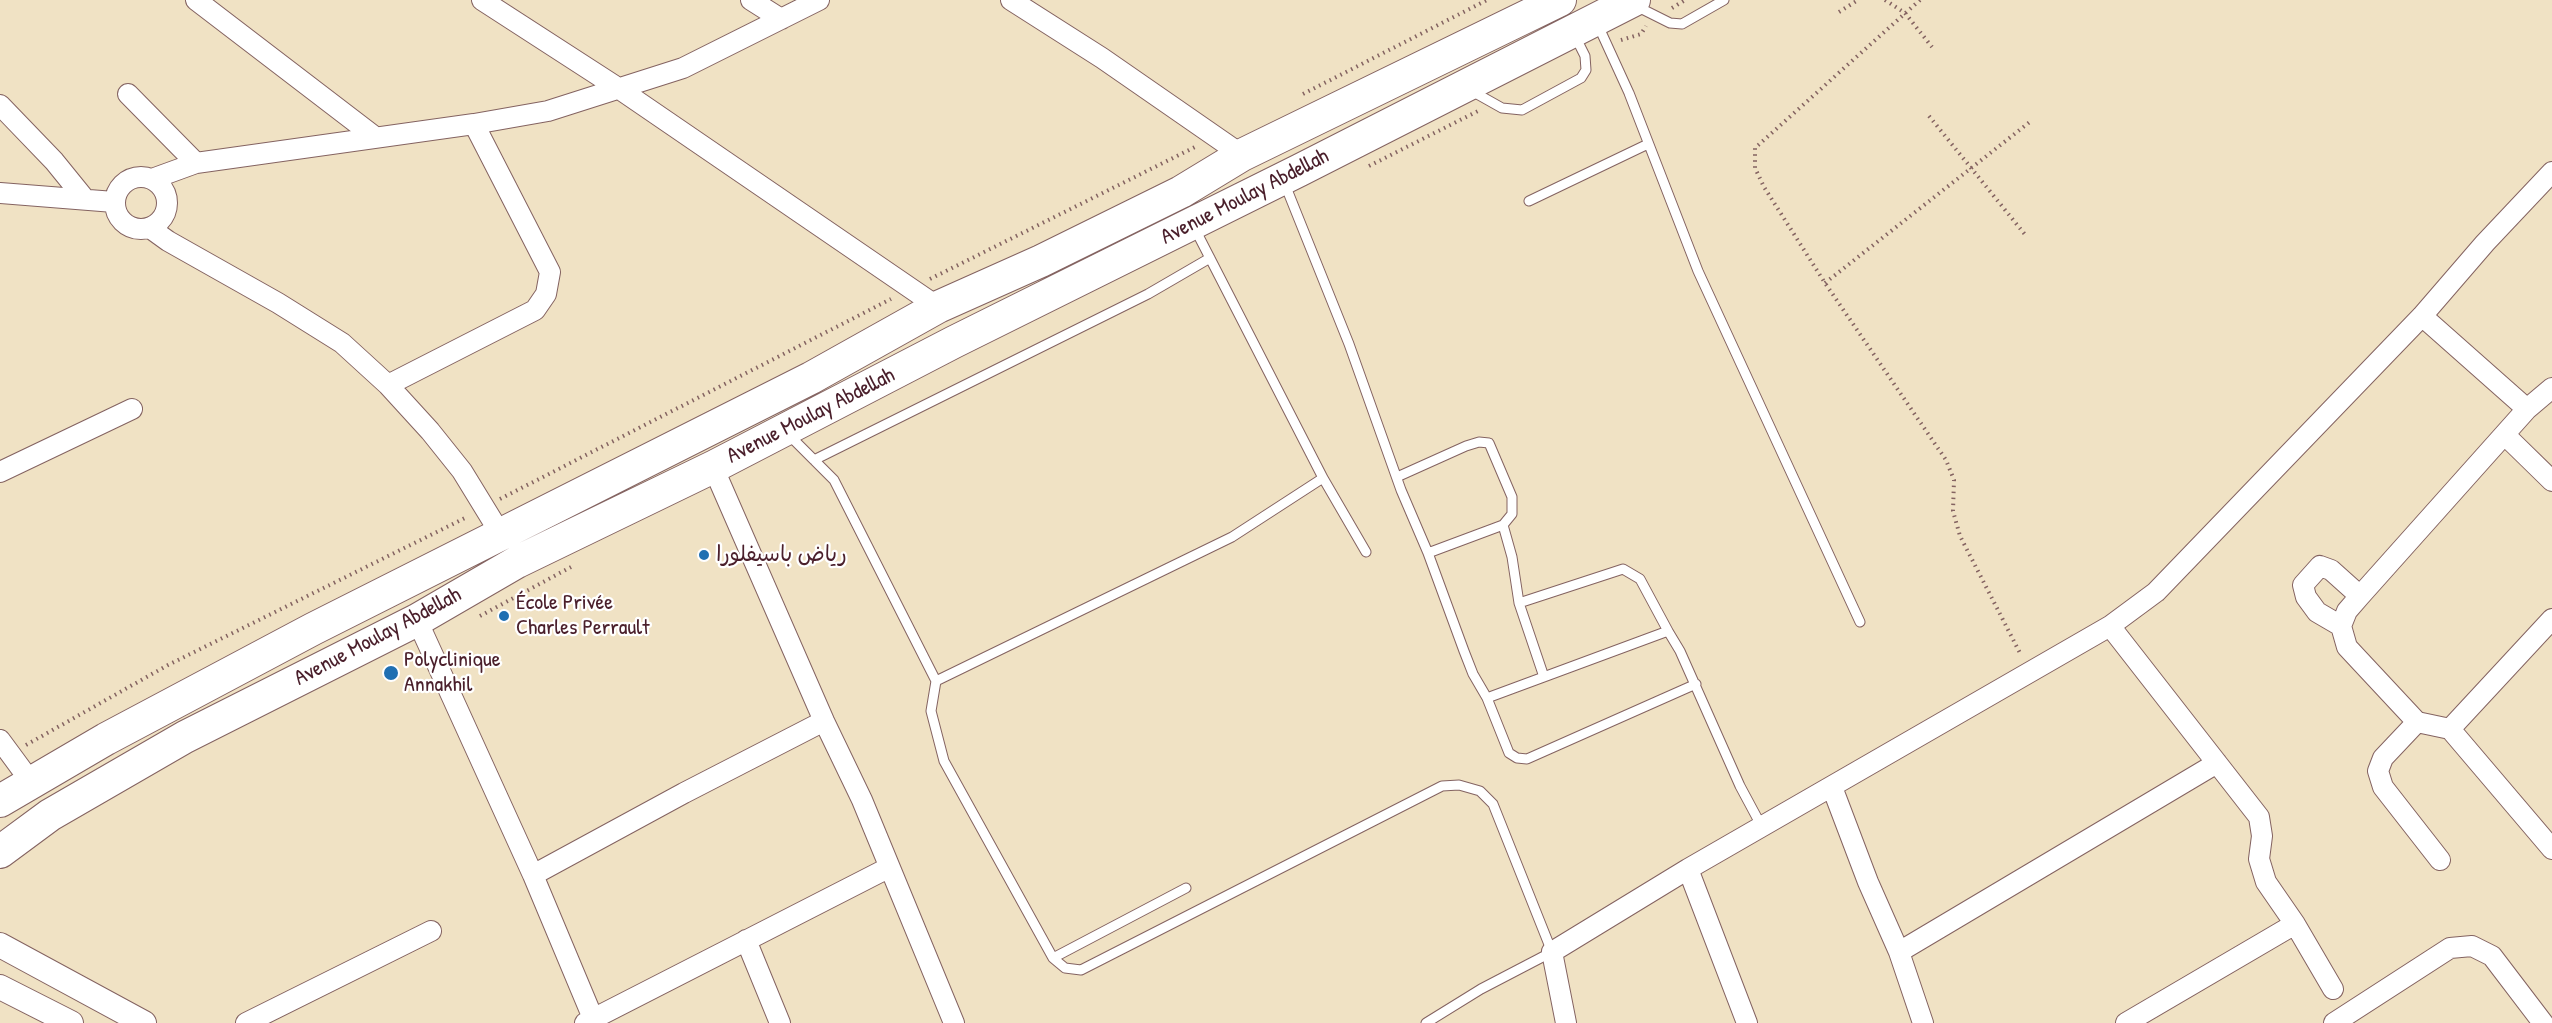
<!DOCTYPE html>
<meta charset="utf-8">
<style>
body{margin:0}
canvas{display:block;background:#f0e2c4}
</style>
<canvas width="2552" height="1023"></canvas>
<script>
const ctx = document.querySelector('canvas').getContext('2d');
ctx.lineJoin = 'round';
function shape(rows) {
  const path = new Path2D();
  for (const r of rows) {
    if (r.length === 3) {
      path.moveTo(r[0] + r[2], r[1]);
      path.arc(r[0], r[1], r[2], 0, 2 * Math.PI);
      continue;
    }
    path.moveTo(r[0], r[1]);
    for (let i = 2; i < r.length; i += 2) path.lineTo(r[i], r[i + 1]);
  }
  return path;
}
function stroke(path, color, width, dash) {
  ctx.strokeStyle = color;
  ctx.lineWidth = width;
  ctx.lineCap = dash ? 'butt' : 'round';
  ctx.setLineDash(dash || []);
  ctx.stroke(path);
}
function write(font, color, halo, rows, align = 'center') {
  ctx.font = font + ' "Patrick Hand","Playpen Sans Arabic",sans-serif';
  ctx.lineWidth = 4.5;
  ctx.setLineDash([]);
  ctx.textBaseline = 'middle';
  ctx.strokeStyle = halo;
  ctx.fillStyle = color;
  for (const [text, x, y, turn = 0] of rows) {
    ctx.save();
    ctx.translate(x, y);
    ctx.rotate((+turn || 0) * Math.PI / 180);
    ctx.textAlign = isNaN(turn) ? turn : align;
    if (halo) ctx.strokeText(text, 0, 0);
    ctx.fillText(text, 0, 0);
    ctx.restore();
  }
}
const service = shape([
 [1634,5,1670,23,1682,24,1724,0],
 [1597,23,1629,93,1698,271,1860,622],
 [1470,90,1502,108,1522,110,1581,78,1586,70,1585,56,1574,34],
 [1284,182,1349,344,1401,490,1428,553,1464,651,1473,674,1487,698,1668,631,1680,651,1740,786,1762,827],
 [1529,201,1648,144],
 [788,434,834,480,936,681,1232,537,1323,478,1195,229],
 [814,460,1148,294,1210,258],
 [1397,477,1466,446,1479,442,1489,443,1512,497,1512,514,1503,525,1512,557,1519,603,1623,569,1640,579,1668,631],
 [1323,478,1366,552],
 [1428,553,1503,525],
 [1519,603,1544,677],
 [936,681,931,711,944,761,1053,958,1065,968,1081,970,1442,786,1459,785,1480,791,1493,804,1552,952,1481,989,1426,1023],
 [1487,698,1509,753,1517,758,1527,759,1696,684],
 [1053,958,1186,888]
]);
const minor = shape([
 [196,0,375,137],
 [482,0,618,88,938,307],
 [751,0,781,19],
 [1011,0,1102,58,1242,155],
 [128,94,196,163],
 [0,105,54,161,84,198],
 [141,203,26],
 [152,179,196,163,474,124,548,111,683,68,819,0],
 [0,193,114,202],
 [150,228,168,241,278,303,342,343,388,385,430,431,462,471,500,533],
 [2422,316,2527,409],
 [388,385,535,310,546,294,550,272,474,124],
 [2552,388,2527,409,2360,596,2347,611,2341,626,2347,647,2417,722,2450,729,2552,849],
 [2506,436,2552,481],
 [713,467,824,721,862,800,954,1023],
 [0,472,132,409],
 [417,620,533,875,595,1023],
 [2110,626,2259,817,2262,836,2259,859,2266,882,2295,924,2333,989],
 [2341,626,2317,612,2306,597,2303,585,2320,566,2331,570,2360,596],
 [2417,722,2383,758,2378,771,2383,787,2440,860],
 [2450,729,2552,619],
 [0,740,31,782],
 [1832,787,1868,882,1899,952,1923,1023],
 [1688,869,1747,1023],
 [533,875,684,793,824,721],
 [746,940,780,1023],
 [1899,952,2217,763],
 [246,1023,431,931],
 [585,1023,888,868],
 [1566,1023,1552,952,1688,869,2110,626,2156,592,2422,316,2485,243,2552,172],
 [2126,1023,2295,924],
 [2334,1023,2450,948,2472,946,2492,956,2543,1023]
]);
const tertiary = shape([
 [0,945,144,1023],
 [0,987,71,1023]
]);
const primary = shape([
 [0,801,106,739,313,629,811,378,938,307,1041,261,1181,192,1242,155,1560,0],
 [0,852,50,815,185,737,417,620,517,562,713,467,954,342,1300,170,1634,0]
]);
stroke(service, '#846361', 11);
stroke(minor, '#846361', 22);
stroke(tertiary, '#846361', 26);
stroke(primary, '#846361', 34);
stroke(shape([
 [1885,0,1905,13,1932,47],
 [1920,0,1755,148,1755,168,1764,187,1825,283,1946,460,1954,480,1953,511,1960,536,2021,655],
 [1672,8,1685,0],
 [1839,12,1858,0],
 [1621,40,1641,34,1646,26],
 [1303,94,1487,0],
 [1929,116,2027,237],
 [1369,166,1480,110],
 [930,279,1197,146],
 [1825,283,2031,121],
 [500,499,891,299],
 [480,616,571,567],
 [26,745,168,665,467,517]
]), '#846361', 4, [1.5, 4.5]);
stroke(service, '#fff', 9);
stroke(minor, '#fff', 20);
stroke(tertiary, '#fff', 24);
stroke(primary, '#fff', 32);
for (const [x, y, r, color] of [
 [704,555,6,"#1f6fb2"],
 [504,616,6,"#1f6fb2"],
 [391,673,8,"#1f6fb2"]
]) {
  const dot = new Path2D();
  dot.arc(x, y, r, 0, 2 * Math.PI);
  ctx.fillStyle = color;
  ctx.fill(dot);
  stroke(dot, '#fff', 2);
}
write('22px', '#4a1f2b', '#fff', [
 ["Avenue Moulay Abdellah",1245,197,-27],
 ["Avenue Moulay Abdellah",811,416,-27],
 ["Avenue Moulay Abdellah",378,637,-28]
]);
write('22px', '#4a1f2b', '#fff', [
 ["رياض باسيفلورا",716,555],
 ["École Privée",516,603],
 ["Charles Perrault",516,628],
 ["Polyclinique",404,660],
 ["Annakhil",404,685]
], 'left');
</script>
